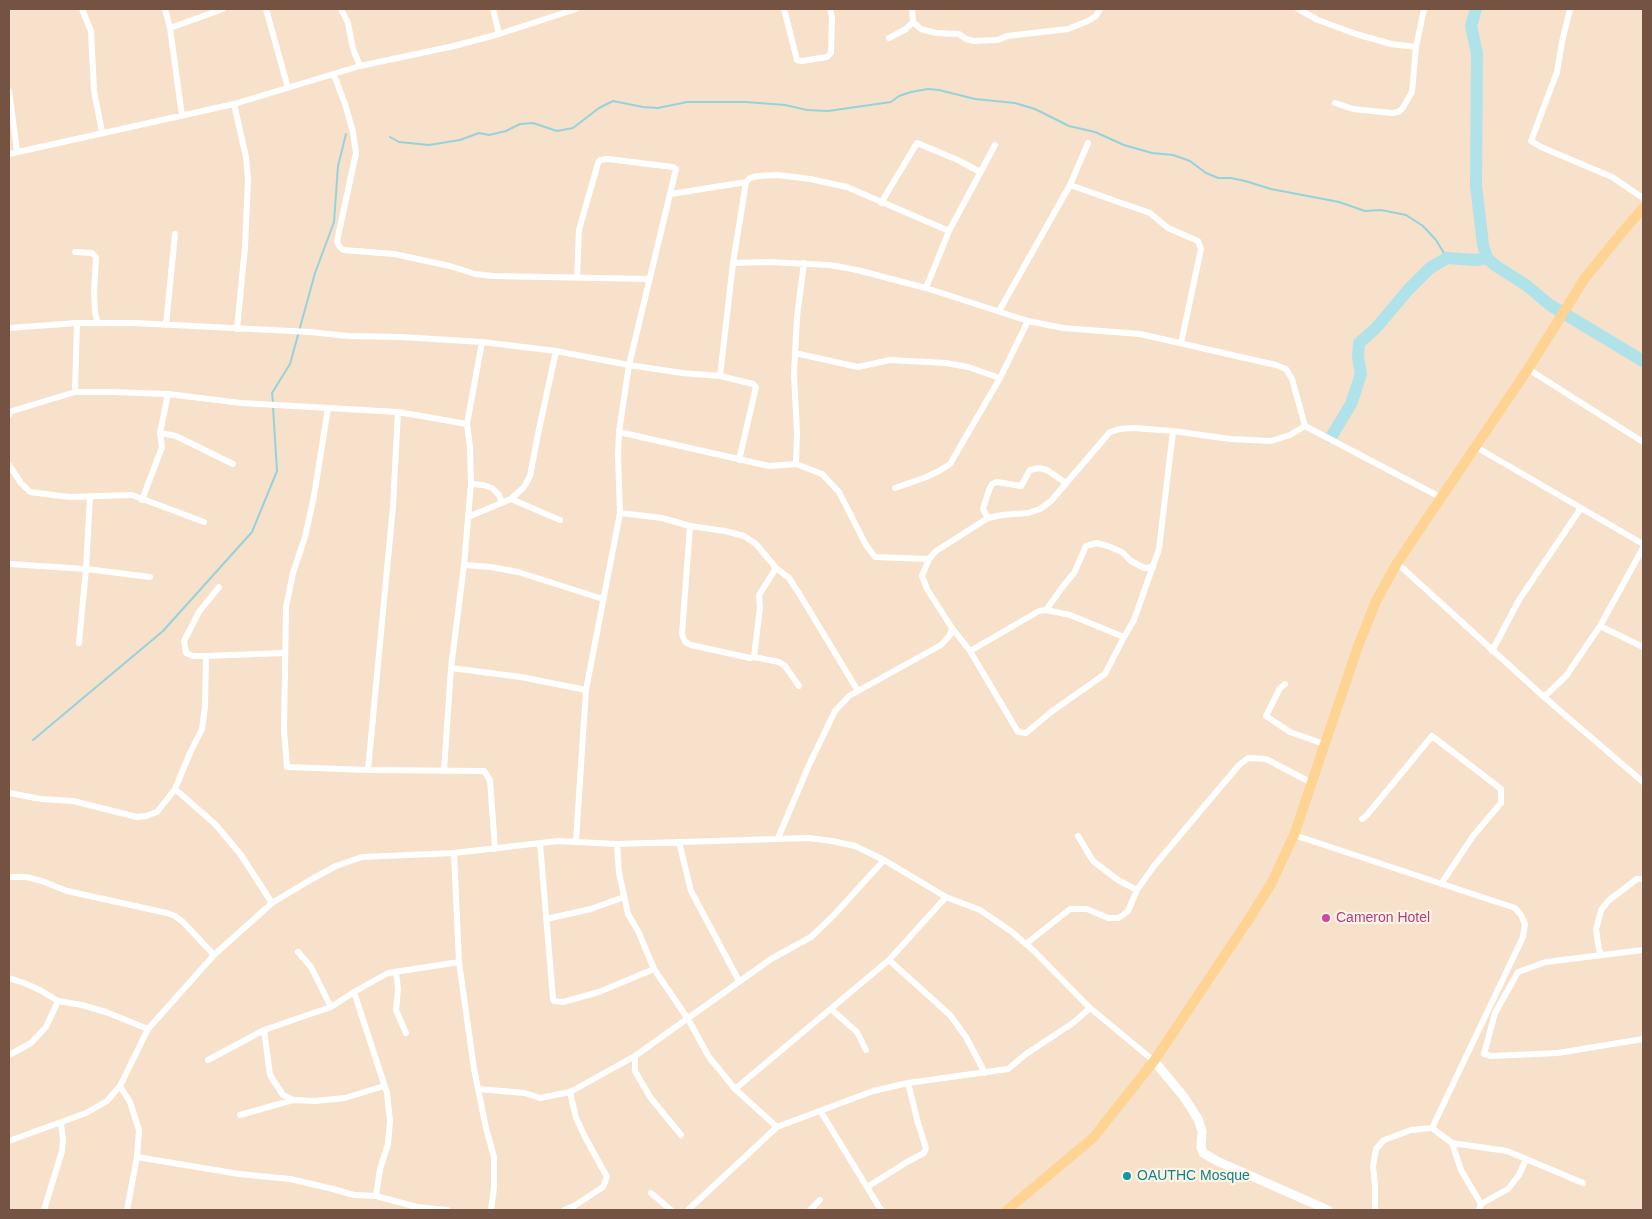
<!DOCTYPE html>
<style>
body{margin:0}
#map{position:relative;width:1652px;height:1219px;overflow:hidden;background:#fef0dc;font-family:Helvetica,sans-serif}
canvas{display:block}
.frame{position:absolute;inset:0;border:10px solid #755343;pointer-events:none}
</style>
<div id="map">
<canvas width="1652" height="1219"></canvas>
<div class="frame"></div>
</div>
<script>
const ctx = document.querySelector('canvas').getContext('2d');
ctx.lineJoin = 'round';
function paint(path, color) {
  ctx.fillStyle = color;
  ctx.fill(path, 'evenodd');
}
function shape(rows) {
  const path = new Path2D();
  for (const r of rows) {
    path.moveTo(r[0], r[1]);
    for (let i = 2; i < r.length; i += 2) path.lineTo(r[i], r[i + 1]);
  }
  return path;
}
function stroke(path, color, width, dash) {
  ctx.strokeStyle = color;
  ctx.lineWidth = width;
  ctx.lineCap = dash ? 'butt' : 'round';
  ctx.setLineDash(dash || []);
  ctx.stroke(path);
}
function write(font, color, halo, rows, align = 'center') {
  ctx.font = font + ' Helvetica,sans-serif';
  ctx.lineWidth = 4.5;
  ctx.setLineDash([]);
  ctx.textBaseline = 'middle';
  ctx.strokeStyle = halo;
  ctx.fillStyle = color;
  for (const [text, x, y, turn = 0] of rows) {
    ctx.save();
    ctx.translate(x, y);
    ctx.rotate((+turn || 0) * Math.PI / 180);
    ctx.textAlign = isNaN(turn) ? turn : align;
    if (halo) ctx.strokeText(text, 0, 0);
    ctx.fillText(text, 0, 0);
    ctx.restore();
  }
}
paint(shape([
 [9,9,1643,9,1643,1210,9,1210]
]), '#f7e1ca');
stroke(shape([
 [390,137,399,142,429,145,460,140,479,133,489,135,506,131,520,124,533,123,557,131,573,128,599,108,613,101,643,107,658,108,687,102,746,102,785,105,807,110,828,111,891,102,899,96,911,92,928,89,939,90,975,99,1015,103,1035,109,1069,126,1095,132,1124,145,1152,153,1173,155,1190,161,1206,173,1218,178,1231,178,1245,181,1271,189,1339,202,1365,211,1381,210,1406,215,1423,226,1436,240,1447,258],
 [273,402,272,393,290,364,315,273,334,222,338,166,346,134],
 [33,740,163,631,252,532,277,471,273,407]
]), '#95d3dc', 2);
stroke(shape([
 [1476,9,1471,26,1477,54,1476,185,1483,245,1487,258,1496,266,1526,285,1550,305,1643,361],
 [1331,437,1351,404,1361,374,1358,357,1359,343,1376,328,1408,290,1430,268,1447,258,1476,260,1487,258]
]), '#afe2e9', 12);
stroke(shape([
 [82,9,91,31,94,91,102,132],
 [165,9,170,28,182,116],
 [266,9,288,88],
 [341,9,348,23,353,49,360,66],
 [493,9,499,34],
 [784,9,797,60,802,61,827,57,831,53,832,17,830,9],
 [1298,9,1318,20,1356,34,1391,44,1416,47],
 [1570,9,1562,42,1557,72,1531,141,1541,147,1612,177,1643,198],
 [913,22,921,29,936,33,959,34,966,39,974,41,998,40,1007,36,1068,29,1088,21,1096,16,1100,9],
 [170,28,223,9],
 [889,38,906,29,913,22,912,9],
 [334,75,345,104,353,132,356,153,337,241,339,246,343,250,394,254,450,266,475,274,493,276,650,279],
 [9,91,17,151],
 [1335,103,1353,109,1392,113,1398,112,1402,109,1412,92,1416,47,1424,9],
 [234,104,246,157,248,179,245,247,237,329],
 [9,154,234,104,360,66,454,46,499,34,576,9],
 [1070,185,1150,213,1168,228,1198,241,1201,249,1181,343],
 [671,194,746,182,750,178,758,176,778,175,810,179,847,187,949,231],
 [881,203,917,143,958,160,980,172],
 [75,252,92,253,96,257,94,291,95,313,98,323],
 [733,263,768,262,830,265,857,270,926,288,1028,321,1063,328,1140,334,1276,365,1286,369,1292,379,1305,426,1440,497],
 [926,288,949,231,995,145],
 [999,311,1070,185,1088,143],
 [166,325,175,234],
 [9,328,77,323,135,323,310,332,348,336,401,337,482,342,556,351,629,365,682,373,720,376,753,384,756,387,739,460],
 [795,353,858,367,890,360,946,363,968,367,1000,378],
 [1528,369,1643,442],
 [720,376,733,263,746,182],
 [75,392,77,323],
 [328,408,314,496,305,537,293,573,286,607,284,730,287,767,368,770,484,771,490,780,495,849],
 [9,415,9,412,75,392,112,392,168,394,241,403,398,412,467,424],
 [1173,431,1159,549,1134,620,1124,637,1105,674,1051,712,1026,733,1018,732,970,651,952,628,927,589,922,576,929,559,936,551,988,518,1002,515,1028,513,1040,509,1051,501,1110,432,1120,429,1134,428,1173,431,1230,439,1271,441,1290,435,1305,426],
 [619,432,769,466,796,464,822,474,839,492,866,545,875,557,929,559],
 [160,433,176,436,233,464],
 [1476,447,1643,544],
 [796,464,797,432,794,374,797,317,804,263],
 [9,465,21,483,30,492,69,497,132,495,204,522],
 [471,484,483,485,492,488,499,495,502,503],
 [895,488,924,478,939,471,950,464,1000,378,1028,321],
 [511,499,560,520],
 [142,500,162,447,160,433,168,394],
 [620,513,662,518,690,526,725,531,744,536,756,544,776,568,789,578,800,595,858,691],
 [468,517,511,499,524,487,530,476,538,434,556,351],
 [988,518,983,509,989,490,992,484,997,482,1021,486,1030,470,1039,468,1047,470,1066,483],
 [690,526,682,634,685,642,691,645,750,658,754,657,779,662,785,666,799,686],
 [1397,563,1544,697,1643,782],
 [9,564,86,569,150,577],
 [464,565,491,567,518,572,603,599],
 [219,587,199,612,184,641,186,653,193,656,206,656,284,653],
 [1046,610,1064,585,1074,573,1086,546,1097,543,1108,546,1122,552,1131,561,1144,568,1153,567],
 [1600,626,1643,647],
 [79,643,86,569,90,496],
 [970,651,1039,611,1046,610,1070,615,1124,637],
 [1492,651,1519,600,1581,508],
 [754,657,760,607,759,595,776,568],
 [451,668,521,677,586,690],
 [1285,684,1280,688,1266,716,1290,732,1324,744],
 [1544,697,1566,676,1600,626,1643,548],
 [368,770,393,506,398,412],
 [444,770,451,668,464,565,471,484,470,447,467,424,482,342],
 [175,789,215,824,241,855,272,903],
 [9,793,41,799,73,801,137,817,146,816,157,812,175,789,190,753,202,729,205,707,206,656],
 [1362,819,1367,815,1432,736,1501,789,1501,803,1473,836,1441,884],
 [1294,835,1515,908,1521,915,1525,924,1523,937,1432,1128],
 [1078,836,1093,861,1118,880,1137,890],
 [778,838,809,765,835,711,849,696,858,691,941,645,950,635,952,628],
 [576,841,586,690,620,513,618,456,619,432,629,365,676,169,673,167,608,159,600,160,598,163,579,230,577,278],
 [679,842,691,891,739,981],
 [540,843,553,999,554,1001,563,1002,599,992,654,969],
 [617,844,619,873,628,914,638,931,654,969,688,1019,709,1057,735,1089,777,1127],
 [454,853,459,962,474,1069,486,1128,494,1157,494,1188,491,1210],
 [9,877,26,877,42,881,67,891,167,913,175,916,183,922,214,955],
 [546,919,591,909,624,897],
 [1027,943,1070,909,1087,909,1108,918,1119,918,1128,911,1137,890,1154,866,1239,765,1248,758,1266,759,1312,783],
 [1643,950,1546,962,1518,972,1495,1013,1484,1054,1491,1056,1558,1053,1643,1039],
 [298,952,311,967,331,1007],
 [1601,955,1599,949,1596,930,1601,910,1608,901,1637,879,1643,879],
 [889,960,950,1015,966,1037,985,1073],
 [396,972,398,989,396,1010,406,1033],
 [9,978,24,983,40,990,58,1001,82,1005,106,1012,148,1029],
 [354,992,387,1093,390,1121,388,1144,380,1169,376,1196],
 [831,1009,857,1032,866,1050],
 [264,1030,270,1075,283,1095,293,1100],
 [9,1055,31,1043,46,1027,58,1001],
 [635,1056,635,1071,650,1097,681,1135],
 [208,1060,264,1030,331,1007,354,992,388,973,459,962],
 [120,1086,130,1102,139,1130,137,1157,127,1210],
 [478,1089,525,1093,540,1098,570,1092,635,1056,771,959,811,937,834,915,884,860],
 [735,1089,889,960,946,897],
 [821,1112,881,1210],
 [240,1115,293,1100,315,1101,345,1098,384,1086],
 [9,1141,86,1113,107,1101,120,1086,148,1029,214,955,272,903,312,879,336,866,362,857,454,853,558,841,617,844,809,838,832,841,855,846,884,860,946,897,980,910,1012,932,1034,951,1090,1008,1154,1061],
 [1452,1143,1461,1170,1481,1204],
 [137,1157,239,1174,290,1179,333,1189,354,1195,376,1196,417,1207,447,1210],
 [867,1187,907,1162,924,1153,926,1148,918,1123,908,1083],
 [651,1193,671,1210],
 [44,1210,62,1151,63,1140,61,1123],
 [564,1210,574,1206,603,1187,607,1177,585,1137,576,1118,570,1092],
 [688,1210,777,1127,873,1091,908,1083,1008,1069,1026,1054,1073,1023,1090,1008],
 [810,1210,820,1200],
 [1375,1210,1375,1185,1373,1166,1376,1149,1384,1140,1411,1130,1432,1128,1452,1143,1507,1151,1583,1183],
 [1479,1210,1481,1204,1508,1189,1519,1175,1526,1159]
]), '#fff', 6);
stroke(shape([
 [1154,1061,1184,1097,1198,1119,1202,1131,1201,1147,1203,1153,1217,1161,1328,1210]
]), '#fff', 9);
stroke(shape([
 [1007,1210,1093,1138,1154,1061,1247,922,1271,884,1294,835,1357,649,1376,601,1397,563,1528,369,1585,278,1619,236,1643,208]
]), '#ffd392', 10);
for (const [x, y, r, color] of [
 [1326,918,5,"#d1479c"],
 [1127,1176,5,"#0f9aa8"]
]) {
  const dot = new Path2D();
  dot.arc(x, y, r, 0, 2 * Math.PI);
  ctx.fillStyle = color;
  ctx.fill(dot);
  stroke(dot, '#fff4e4', 2);
}
write('14px', '#b23c85', '#fff4e4', [
 ["Cameron Hotel",1336,918]
], 'left');
write('14px', '#0d838f', '#fff4e4', [
 ["OAUTHC Mosque",1137,1176]
], 'left');
</script>
